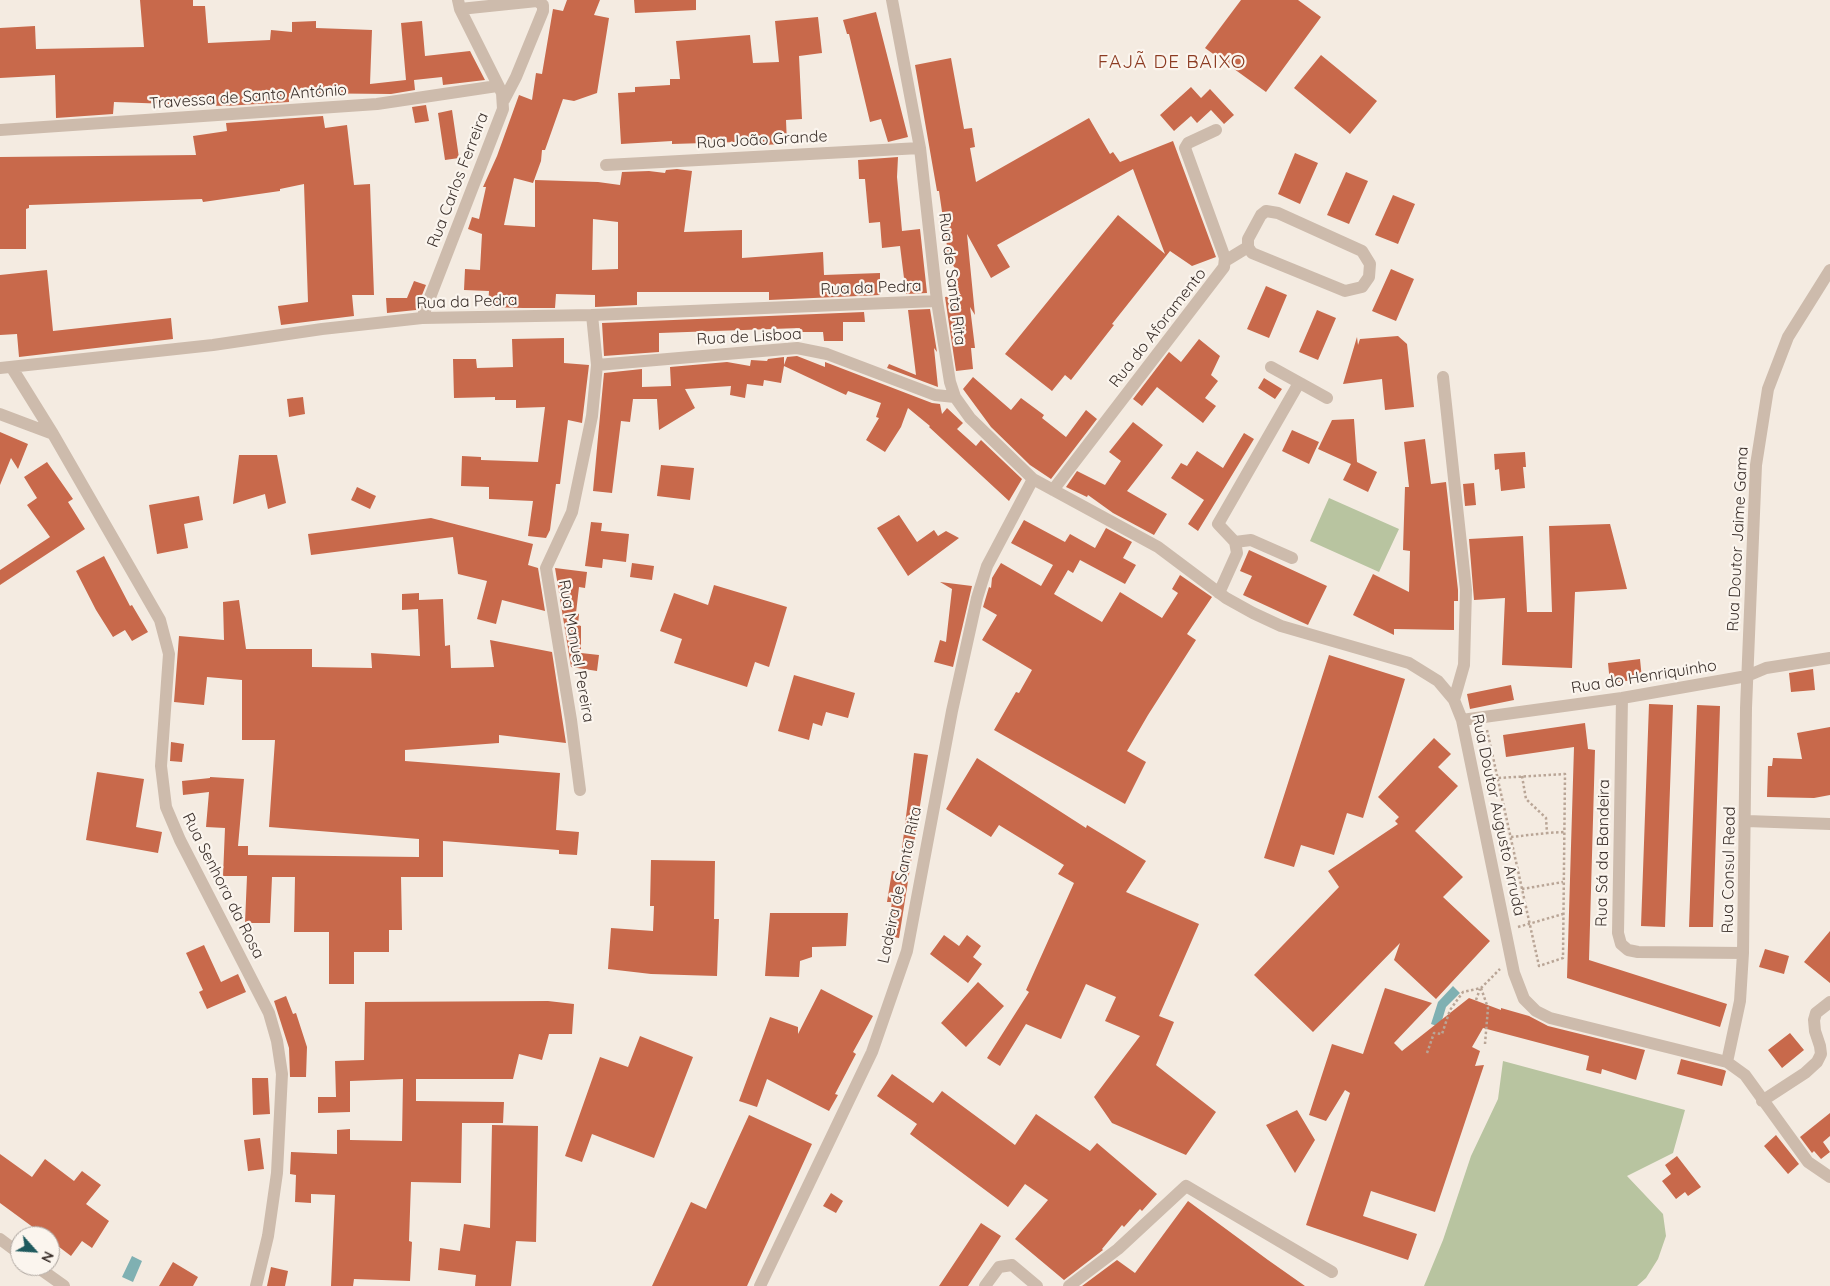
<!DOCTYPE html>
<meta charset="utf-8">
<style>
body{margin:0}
#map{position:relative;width:1830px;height:1286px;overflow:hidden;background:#f4ebe1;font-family:Quicksand,sans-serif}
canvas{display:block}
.north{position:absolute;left:10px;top:1226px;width:50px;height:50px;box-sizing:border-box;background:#fbf5ee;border:1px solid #aea6a0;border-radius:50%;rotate:116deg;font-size:14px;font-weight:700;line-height:20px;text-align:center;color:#3b302b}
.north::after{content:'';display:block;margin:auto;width:18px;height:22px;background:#1f5a5e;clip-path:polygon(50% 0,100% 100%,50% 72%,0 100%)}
</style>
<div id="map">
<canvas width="1830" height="1286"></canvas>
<div class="north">N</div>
</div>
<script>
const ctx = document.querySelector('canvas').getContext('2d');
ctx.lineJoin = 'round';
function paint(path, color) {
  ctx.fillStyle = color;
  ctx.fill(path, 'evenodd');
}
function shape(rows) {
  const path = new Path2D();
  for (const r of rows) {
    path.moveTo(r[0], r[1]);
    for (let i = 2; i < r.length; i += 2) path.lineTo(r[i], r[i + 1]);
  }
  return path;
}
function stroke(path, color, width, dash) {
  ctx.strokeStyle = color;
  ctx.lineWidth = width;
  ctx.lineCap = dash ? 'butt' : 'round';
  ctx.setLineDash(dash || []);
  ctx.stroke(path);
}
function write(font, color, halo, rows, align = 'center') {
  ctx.font = font + ' Quicksand,sans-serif';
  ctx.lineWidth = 4.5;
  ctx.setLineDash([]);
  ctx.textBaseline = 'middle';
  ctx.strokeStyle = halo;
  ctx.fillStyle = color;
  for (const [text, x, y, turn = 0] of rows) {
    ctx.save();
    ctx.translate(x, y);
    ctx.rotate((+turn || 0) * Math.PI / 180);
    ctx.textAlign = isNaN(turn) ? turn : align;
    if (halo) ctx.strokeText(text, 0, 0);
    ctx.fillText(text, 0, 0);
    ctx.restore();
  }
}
paint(shape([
 [1329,498,1399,529,1379,572,1310,541],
 [1503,1061,1685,1110,1673,1153,1627,1176,1663,1214,1666,1236,1658,1259,1646,1278,1637,1286,1424,1286,1443,1240,1471,1156,1498,1099]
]), '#b8c4a0');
paint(shape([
 [1453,986,1460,993,1446,1007,1440,1027,1431,1024,1438,1002],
 [132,1256,142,1261,133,1282,122,1277]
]), '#7fb0b2');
paint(shape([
 [140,0,193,0,193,6,205,6,208,43,270,40,271,30,292,32,292,22,316,21,316,28,372,30,370,84,406,80,401,23,422,21,425,56,470,51,485,80,443,85,442,77,414,80,415,90,391,94,289,93,289,102,225,106,114,102,113,114,56,118,55,75,0,78,0,28,35,26,36,49,144,47],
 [567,0,600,0,594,15,609,18,597,93,574,101,563,99,545,150,542,150,541,161,533,183,514,178,504,225,535,227,535,180,598,182,620,185,622,172,649,171,665,173,666,170,677,169,692,171,684,232,742,230,742,258,823,252,824,275,880,273,880,295,769,300,769,292,637,292,637,305,595,307,595,295,556,294,555,308,523,308,488,307,489,291,464,290,465,269,480,270,482,234,468,229,472,217,479,219,486,187,483,187,497,156,519,95,532,100,536,73,542,74,553,9,563,11],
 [593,219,618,222,618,269,592,270],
 [634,0,696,0,696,10,635,13],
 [1241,0,1298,0,1321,17,1266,92,1205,48],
 [876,12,908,137,888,142,881,119,870,122,849,34,847,34,843,20],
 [818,17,822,53,799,56,802,119,786,120,787,144,758,145,758,136,738,142,672,144,672,141,621,144,618,93,635,92,635,87,670,85,670,79,680,79,676,41,750,35,753,63,779,62,775,21],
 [1321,55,1377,101,1350,134,1294,88],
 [951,58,964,129,972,128,975,147,970,148,976,182,1089,118,1110,154,1113,152,1120,162,1173,141,1216,257,1192,266,1170,251,1112,324,1114,325,1071,380,1065,375,1052,391,1005,354,1118,215,1165,254,1133,169,997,245,1010,267,991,278,967,234,975,315,970,307,975,348,971,348,973,369,956,371,945,297,961,295,949,278,957,272,944,249,947,246,939,191,937,191,915,65],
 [1191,87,1201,98,1210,89,1234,115,1224,124,1211,110,1197,123,1191,116,1174,131,1160,115],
 [426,105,429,121,415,123,412,107],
 [452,110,459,158,445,160,438,113],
 [323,116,325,128,347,125,354,185,370,184,374,295,352,295,354,316,281,325,278,306,308,302,304,184,280,189,280,191,203,202,202,199,29,205,29,208,26,209,26,249,0,249,0,157,196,155,193,136,227,131,226,123],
 [1295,153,1318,163,1300,204,1278,194],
 [898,157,897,177,902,231,920,229,927,293,906,294,900,246,882,248,880,222,869,223,865,179,859,179,858,160],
 [1346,172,1368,181,1349,224,1327,215],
 [1393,195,1415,204,1398,244,1375,235],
 [1391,269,1414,279,1396,321,1372,311],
 [47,270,53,331,171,318,173,339,19,357,17,334,0,335,0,275],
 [414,281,426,285,416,310,387,313,386,298,407,298],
 [1266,286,1287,295,1269,338,1247,329],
 [930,309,937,352,934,348,938,387,887,368,889,364,916,375,908,310],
 [1317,310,1336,318,1318,360,1299,352],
 [864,312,865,322,843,322,843,341,824,341,823,332,798,332,800,328,659,333,659,352,604,356,602,323],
 [1398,336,1407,344,1414,407,1385,410,1382,379,1343,384,1357,337,1358,345,1360,339],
 [564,338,564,363,589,365,582,423,568,420,560,484,556,484,550,530,546,538,528,536,533,501,489,499,489,487,461,486,462,456,481,457,481,460,538,462,545,407,516,408,516,400,495,400,495,397,454,398,453,359,476,359,477,368,513,367,512,339],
 [1199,339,1220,356,1211,375,1218,381,1205,398,1216,406,1203,423,1157,387,1142,406,1133,399,1169,352,1181,362],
 [797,356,825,367,825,362,932,403,940,404,942,414,947,408,963,423,957,429,976,446,981,440,1022,479,1009,501,929,427,930,426,908,408,901,427,885,452,866,440,879,418,876,417,881,403,848,391,846,395,833,389,784,366,781,383,764,380,763,386,747,384,745,398,730,395,731,386,685,389,695,408,659,430,657,399,633,399,630,422,621,421,612,493,593,491,604,373,642,369,642,387,671,386,670,367,727,362,750,366,751,360,767,361,768,359,784,357,784,365,787,357],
 [973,377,1011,410,1021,398,1044,415,1042,418,1066,437,1086,410,1097,419,1051,479,1030,465,991,427,963,389],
 [1264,378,1282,389,1275,399,1258,388],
 [303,397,305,414,289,417,287,399],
 [1354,419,1357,462,1377,472,1368,492,1343,480,1351,464,1318,449,1332,420],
 [1133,422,1163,445,1127,491,1167,514,1154,535,1113,513,1088,495,1087,497,1066,487,1077,471,1105,485,1121,461,1109,452],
 [1292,430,1319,442,1309,464,1282,451],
 [0,432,28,444,18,469,11,458,0,485],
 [1244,433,1254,439,1198,531,1188,524,1204,500,1171,478,1181,463,1187,466,1197,451,1223,468],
 [1425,439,1431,484,1446,482,1458,590,1458,601,1454,601,1454,630,1394,629,1394,635,1353,615,1373,574,1409,592,1410,551,1403,550,1405,487,1409,487,1404,442],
 [1525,452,1526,467,1523,467,1525,488,1501,491,1499,469,1495,470,1494,454],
 [239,455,277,455,286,503,268,509,265,494,233,504],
 [47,462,73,499,68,502,85,529,0,585,0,570,50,537,27,505,37,498,24,477],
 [661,465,694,468,690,500,657,496],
 [1474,483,1476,505,1465,506,1463,484],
 [357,487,376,496,370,509,351,500],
 [199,496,203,520,184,524,188,548,157,554,149,505],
 [899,515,917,542,934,530,938,536,946,531,959,538,908,576,877,528],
 [431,518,533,544,528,565,538,568,545,611,502,600,496,624,477,619,487,581,458,574,453,537,311,555,308,534],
 [1024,520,1065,542,1070,534,1095,548,1106,528,1132,542,1123,558,1136,565,1125,584,1080,560,1073,573,1068,570,1054,594,1102,622,1120,592,1162,618,1178,593,1172,589,1180,575,1212,597,1187,634,1196,640,1148,715,1127,751,1146,762,1125,804,994,730,1016,692,1019,693,1032,670,982,640,997,615,983,607,989,587,991,588,992,578,1001,563,1041,586,1053,565,1011,543],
 [591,522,602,523,601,531,629,534,626,562,603,559,602,568,585,566],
 [1610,524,1627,589,1575,592,1572,668,1502,665,1505,598,1474,600,1469,539,1523,536,1527,612,1552,612,1549,526],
 [1249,550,1327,586,1308,625,1243,595,1252,576,1240,571],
 [104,556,130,606,132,605,148,632,132,641,125,630,113,637,96,610,76,571],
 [632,563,654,566,652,580,630,577],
 [555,568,587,572,585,588,579,587,576,613,579,614,578,625,581,626,581,653,599,655,597,671,571,667],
 [940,582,972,586,953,667,934,662,940,640,946,642,952,589],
 [714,585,787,607,769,667,755,662,747,687,674,663,682,639,660,631,674,593,708,605],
 [419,593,419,600,443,599,445,646,450,645,451,668,494,667,490,640,552,652,566,743,499,735,499,743,405,750,405,761,560,773,556,830,579,832,577,855,559,854,559,850,443,841,443,877,401,877,402,930,389,930,389,952,354,952,354,984,329,984,329,932,294,932,295,877,272,877,270,923,245,923,247,876,223,876,225,828,206,827,209,792,183,795,182,781,210,778,210,777,244,779,238,846,248,846,248,855,419,857,419,839,269,827,275,740,242,740,242,680,207,677,204,705,174,702,179,636,224,640,223,602,239,600,246,649,312,649,312,667,372,668,371,653,420,656,418,609,402,610,402,594],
 [1329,655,1405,679,1363,818,1347,813,1334,855,1301,845,1294,867,1264,858],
 [1640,659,1642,679,1610,683,1608,663],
 [1813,669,1815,690,1791,692,1789,673],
 [794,675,855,693,848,718,826,712,822,726,813,723,809,740,778,731],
 [1511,685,1514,700,1470,709,1467,694],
 [1649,704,1673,705,1665,927,1641,926],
 [1697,705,1720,706,1713,927,1689,927],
 [1585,723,1588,749,1595,750,1589,960,1727,1004,1720,1027,1567,978,1574,747,1506,757,1503,735],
 [1830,727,1830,795,1814,798,1767,797,1768,766,1772,766,1773,758,1802,759,1797,733],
 [1434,738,1451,754,1438,767,1458,786,1415,831,1463,877,1443,897,1490,941,1436,999,1394,960,1400,943,1313,1032,1254,975,1339,887,1328,871,1398,824,1395,821,1399,817,1378,797],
 [171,742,184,744,182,762,170,761],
 [914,753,928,755,899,938,887,936,892,902,887,902,892,871,899,872],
 [977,758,1086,828,1087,825,1146,861,1126,892,1199,924,1159,1016,1174,1022,1156,1065,1216,1112,1186,1155,1112,1123,1094,1097,1140,1036,1105,1021,1116,997,1086,984,1061,1039,1026,1024,1000,1066,987,1058,1029,992,1026,990,1074,883,1058,874,1064,865,999,825,991,837,946,809],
 [97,772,144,779,136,827,162,832,158,853,86,840],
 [651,860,715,861,714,919,719,919,717,976,651,974,608,969,611,928,653,931,654,906,650,906],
 [770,913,848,913,846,946,812,947,812,957,800,961,799,977,765,976],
 [1830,931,1830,983,1804,962],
 [944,935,959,946,967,935,981,946,973,957,982,964,968,983,930,954],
 [204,945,221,982,238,974,246,992,207,1009,199,992,203,990,186,953],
 [1765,949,1789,956,1784,974,1759,967],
 [978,982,1004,1006,966,1047,941,1023],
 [1385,988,1432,1003,1394,1043,1402,1051,1469,998,1501,1010,1501,1008,1529,1016,1548,1026,1645,1050,1636,1080,1602,1069,1601,1074,1586,1070,1589,1056,1483,1028,1472,1047,1480,1051,1475,1066,1484,1065,1435,1212,1371,1191,1363,1216,1417,1234,1408,1260,1306,1225,1350,1093,1345,1090,1326,1121,1309,1115,1332,1044,1363,1054],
 [821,989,873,1016,853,1052,856,1054,835,1094,838,1095,829,1111,767,1079,757,1107,739,1101,770,1017,798,1027,798,1034],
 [286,996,293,1014,296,1013,307,1047,306,1077,290,1077,289,1048,274,1001],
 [548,1001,574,1004,572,1034,549,1034,542,1060,519,1054,513,1079,416,1079,416,1101,504,1102,503,1123,462,1123,461,1183,411,1182,409,1241,412,1242,410,1281,354,1279,353,1286,331,1286,335,1195,311,1194,311,1203,295,1202,296,1175,290,1174,291,1152,337,1154,337,1130,350,1129,350,1140,402,1141,403,1079,350,1081,350,1112,318,1113,318,1097,336,1097,335,1061,364,1060,365,1002],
 [1790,1033,1804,1050,1782,1068,1768,1050],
 [640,1036,693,1057,654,1158,592,1134,582,1162,565,1156,600,1057,628,1067],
 [1681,1059,1724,1070,1726,1071,1722,1086,1677,1074],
 [892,1074,933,1103,942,1091,1015,1145,1036,1114,1090,1151,1097,1143,1157,1194,1142,1211,1140,1209,1124,1227,1122,1225,1102,1249,1103,1250,1064,1280,1015,1239,1048,1200,1025,1184,1008,1207,910,1134,917,1124,877,1096],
 [252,1078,268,1078,270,1114,253,1115],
 [1297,1110,1315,1140,1295,1173,1266,1125],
 [1830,1113,1830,1136,1823,1142,1830,1152,1821,1159,1814,1151,1812,1153,1800,1137],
 [749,1115,812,1144,747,1286,652,1286,691,1202,706,1209],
 [492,1125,538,1126,536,1242,516,1241,511,1286,475,1286,476,1275,438,1270,440,1248,460,1251,464,1224,490,1228],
 [1776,1135,1799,1164,1788,1174,1764,1146],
 [260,1138,264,1169,248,1171,244,1140],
 [0,1154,32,1177,45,1159,74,1181,82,1171,101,1185,86,1204,109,1221,92,1248,82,1241,71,1256,50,1240,50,1236,45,1236,0,1203],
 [1677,1156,1701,1187,1688,1196,1685,1192,1676,1199,1662,1181,1671,1174,1665,1165],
 [831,1193,843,1201,836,1213,823,1206],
 [1188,1201,1268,1260,1305,1286,1082,1286,1117,1260,1135,1273],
 [981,1223,1001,1236,968,1286,939,1286],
 [173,1262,198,1277,193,1286,159,1286],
 [271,1267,288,1271,285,1286,267,1286]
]), '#c8694b');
stroke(shape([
 [1487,730,1539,966,1563,958,1565,774,1498,778],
 [1522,776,1526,799,1546,818,1547,833,1564,832],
 [1511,837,1547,833],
 [1522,889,1563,882],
 [1518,927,1563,914],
 [1481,988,1488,1008,1485,1044],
 [1476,1000,1480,989],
 [1427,1053,1434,1033,1442,1034,1450,1010,1463,992,1481,988,1500,969]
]), '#b9a596', 2.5, [2.5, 2.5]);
stroke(shape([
 [892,0,920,148,937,301,950,382,955,397,970,418,1033,479,1158,547,1226,598,1253,613,1281,626,1409,663,1438,681,1454,700,1462,720,1514,973,1524,999,1536,1011,1550,1018,1727,1062,1745,1075,1808,1162,1830,1177],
 [460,9,537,1,543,5,543,11,516,77,504,100],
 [0,130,377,104,497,86],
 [606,165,920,148],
 [1266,211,1278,213,1362,251,1370,264,1369,277,1362,287,1345,291,1252,253,1248,247,1248,239,1261,215,1266,211],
 [1225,261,1248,247],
 [422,318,503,109,502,93,460,9,458,0],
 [597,365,797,348,827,354,935,395,955,397],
 [1271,367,1327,398],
 [0,368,213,345,322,329,422,318,592,315,937,301],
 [1443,377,1466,590,1464,665,1454,700],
 [0,414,53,434,12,368],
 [53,434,160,620,169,654,161,766,166,807,180,840,269,1013,277,1041,282,1074,277,1173,268,1236,256,1286],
 [1053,490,1224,267,1225,258,1185,148,1188,143,1216,130],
 [1235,542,1251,540,1292,558],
 [1219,593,1237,553,1235,542,1218,524,1299,383],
 [1622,698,1618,933,1621,944,1628,950,1638,952,1743,953],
 [1462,720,1622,698,1747,676,1766,668,1830,658],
 [580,790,571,720,546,568,572,512,592,416,597,365,592,315],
 [1747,821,1830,824],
 [1727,1062,1740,1001,1743,953,1746,708,1756,465,1768,389,1788,337,1830,270],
 [1762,1101,1805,1073,1817,1062,1821,1054,1820,1046,1815,1031,1814,1020,1816,1013,1830,1002],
 [0,1239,20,1254],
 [36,1266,64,1286],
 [760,1286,872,1052,907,951,952,711,977,598,987,566,1033,479],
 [985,1286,999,1267,1012,1265,1037,1286],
 [1069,1286,1118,1249,1186,1186,1332,1272]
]), '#cdbbac', 12);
write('16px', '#3b302b', '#fbf5ee', [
 ["Travessa de Santo António",248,97,-4],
 ["Rua João Grande",762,140,-3],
 ["Rua Carlos Ferreira",458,180,-69],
 ["Rua de Santa Rita",952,279,83],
 ["Rua da Pedra",871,288,-2],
 ["Rua da Pedra",467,302,-2],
 ["Rua do Aforamento",1158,328,-52],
 ["Rua de Lisboa",749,337,-3],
 ["Rua Doutor Jaime Gama",1738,539,-87],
 ["Rua Manuel Pereira",576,651,80],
 ["Rua do Henriquinho",1644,677,-9],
 ["Rua Doutor Augusto Arruda",1498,815,78],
 ["Rua Sá da Bandeira",1603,853,-89],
 ["Rua Consul Read",1729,870,-89],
 ["Ladeira de Santa Rita",900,885,-78],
 ["Rua Senhora da Rosa",223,886,63]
]);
ctx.letterSpacing = '1px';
write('19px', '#8c3b22', '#fbf5ee', [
 ["FAJÃ DE BAIXO",1172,62]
]);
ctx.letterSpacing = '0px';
</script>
